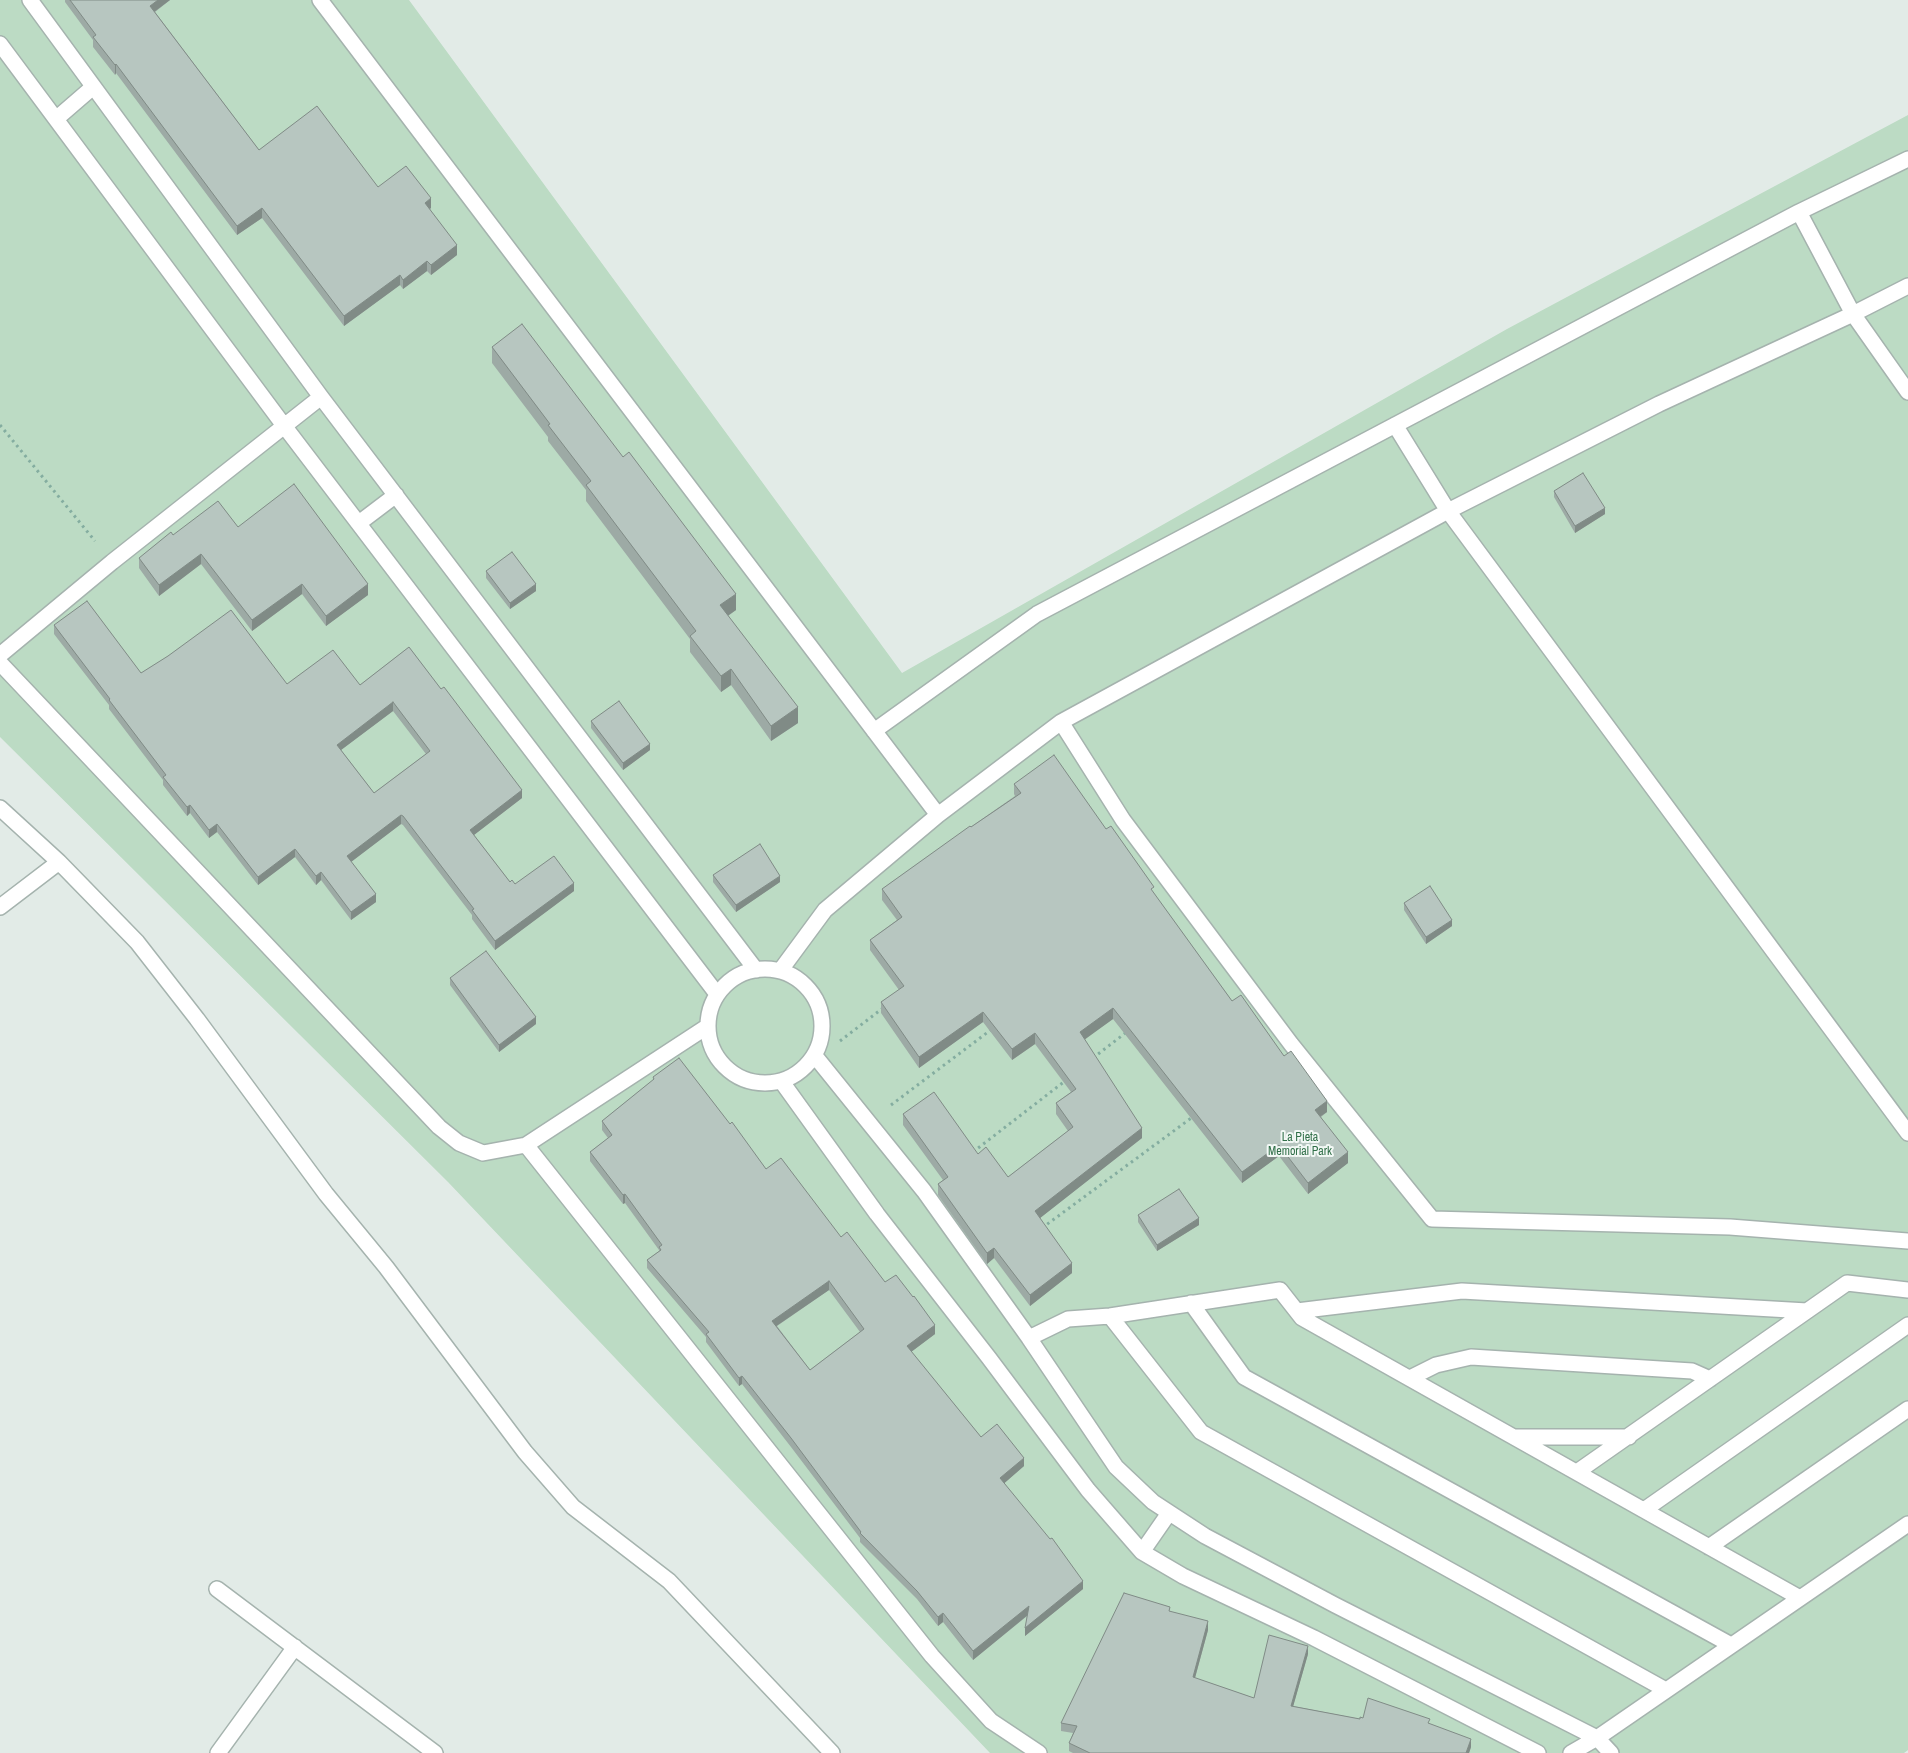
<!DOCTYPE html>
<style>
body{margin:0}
canvas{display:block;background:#e2ebe7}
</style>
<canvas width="1908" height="1753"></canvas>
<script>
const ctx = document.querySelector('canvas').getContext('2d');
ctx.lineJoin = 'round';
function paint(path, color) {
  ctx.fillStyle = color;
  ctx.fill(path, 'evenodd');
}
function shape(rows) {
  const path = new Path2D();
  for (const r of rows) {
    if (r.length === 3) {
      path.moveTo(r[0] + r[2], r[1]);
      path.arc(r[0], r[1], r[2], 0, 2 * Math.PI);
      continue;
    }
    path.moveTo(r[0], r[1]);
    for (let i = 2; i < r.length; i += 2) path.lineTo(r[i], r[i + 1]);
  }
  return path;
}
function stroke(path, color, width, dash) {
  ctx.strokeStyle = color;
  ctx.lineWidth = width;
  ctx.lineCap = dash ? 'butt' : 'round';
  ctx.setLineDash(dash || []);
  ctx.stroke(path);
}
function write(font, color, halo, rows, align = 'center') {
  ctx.font = font + ' "Archivo Narrow",sans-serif';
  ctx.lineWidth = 4;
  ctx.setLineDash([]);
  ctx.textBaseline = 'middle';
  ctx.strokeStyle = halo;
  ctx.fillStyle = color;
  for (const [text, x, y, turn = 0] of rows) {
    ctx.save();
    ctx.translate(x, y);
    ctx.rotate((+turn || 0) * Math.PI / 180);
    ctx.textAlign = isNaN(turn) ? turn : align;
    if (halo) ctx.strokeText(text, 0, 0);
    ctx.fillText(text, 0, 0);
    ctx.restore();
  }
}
paint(shape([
 [0,0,409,0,902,673,1507,329,1908,115,1908,1750,1904,1753,990,1753,448,1182,0,737]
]), '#bcdbc4');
const minor = shape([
 [30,0,321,397,756,970],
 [320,0,938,815],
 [0,44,285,427,717,994],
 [56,119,93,87],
 [1799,212,1853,314,1908,392],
 [1395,425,1448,511,1908,1133],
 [359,523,396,495],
 [0,655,112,562,321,397],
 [0,663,439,1127,459,1143,483,1153,526,1145],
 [1061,722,1123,820,1291,1044,1432,1219,1730,1227,1908,1241],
 [874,731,1037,614,1799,212,1908,159],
 [0,808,59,862,137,942,197,1019,326,1194,386,1267,525,1452,573,1507,669,1581,832,1753],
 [0,907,59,862],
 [765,1026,57],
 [780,971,825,910,938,815,1061,722,1448,511,1659,404,1853,314,1908,286],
 [708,1026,526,1145,932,1656,991,1721,1039,1753],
 [815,1056,924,1191,1029,1338,1116,1467,1153,1502,1205,1536,1335,1605,1597,1738,1611,1753],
 [782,1082,877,1214,989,1358,1088,1490,1142,1552,1183,1576,1314,1638,1538,1753],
 [1191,1303,1244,1377,1731,1645],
 [1297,1311,1462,1291,1807,1311],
 [1110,1316,1201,1432,1666,1690],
 [1029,1338,1068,1319,1110,1316,1280,1290,1302,1318,1800,1598],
 [1410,1378,1436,1365,1471,1357,1692,1371,1710,1379],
 [1515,1437,1629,1437],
 [1577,1472,1847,1283,1908,1290],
 [1644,1510,1908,1325],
 [1709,1547,1908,1409],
 [1142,1552,1169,1513],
 [217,1589,435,1753],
 [218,1753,295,1647],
 [1571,1753,1597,1738,1908,1524]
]);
stroke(minor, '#a5b3ae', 18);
stroke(shape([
 [0,425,95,541],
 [840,1041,883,1008],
 [1093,1058,1128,1031],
 [891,1105,992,1029],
 [973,1152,1065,1081],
 [1042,1228,1194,1116]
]), '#84ada0', 3, [2.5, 4]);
stroke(minor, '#fff', 15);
paint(shape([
 [65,0,170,0,155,12,259,150,378,187,431,208,430,209,457,255,431,275,427,271,403,289,400,285,344,326,262,218,237,235,116,73,115,75,93,47,93,40,65,2],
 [492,347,736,610,728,616,798,723,771,741,731,685,721,692,690,652,690,639,586,501,586,490,548,441,548,437,492,363],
 [1554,491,1605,514,1575,533,1554,497],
 [238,527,368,595,326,626,302,594,252,631,201,564,159,596,139,568,139,558,173,535],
 [486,571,536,591,510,609,486,578],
 [54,625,141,673,287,684,360,685,409,647,522,798,474,835,510,882,515,884,574,891,495,950,472,919,472,915,403,825,401,824,351,862,376,902,351,920,321,880,316,885,295,857,258,885,217,832,209,838,190,813,187,816,163,785,163,780,109,709,109,705,54,634],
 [393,711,426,754,374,793,341,750],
 [591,721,650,750,623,770,591,728],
 [1014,784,1106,829,1154,894,1232,1001,1284,1056,1327,1112,1321,1117,1348,1163,1308,1194,1279,1156,1242,1183,1113,1019,1084,1039,1142,1138,1040,1218,1072,1273,1030,1306,994,1258,987,1264,938,1195,938,1184,943,1180,903,1125,903,1114,978,1154,1008,1177,1068,1131,1056,1114,1056,1103,1071,1092,1035,1044,1012,1060,983,1022,919,1068,881,1013,881,1002,899,990,870,950,870,940,897,920,882,900,882,889,1015,796,1014,794],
 [713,875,780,882,736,912,713,882],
 [1404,903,1452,926,1426,944,1404,910],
 [450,978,536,1024,499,1052,450,985],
 [653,1077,730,1124,766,1169,841,1237,935,1334,911,1352,981,1437,1024,1466,1004,1483,1083,1589,1025,1636,1027,1616,973,1660,943,1622,938,1626,917,1599,860,1542,860,1538,791,1447,742,1384,739,1386,706,1342,706,1337,647,1268,647,1260,659,1251,659,1250,625,1203,623,1204,590,1161,590,1152,608,1138,602,1130,602,1121,653,1080],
 [829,1290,860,1332,810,1370,777,1326],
 [1138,1215,1199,1225,1157,1251,1138,1222],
 [1170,1611,1208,1630,1195,1678,1254,1698,1308,1654,1293,1706,1360,1719,1363,1718,1430,1724,1471,1747,1469,1753,1073,1753,1069,1751,1069,1743,1073,1733,1061,1731,1061,1723]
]), '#9daaa5');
paint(shape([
 [158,0,170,0,150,15,150,6],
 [116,64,116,73,115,75,115,65],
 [431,198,431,208,425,212,425,203],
 [262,208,262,218,237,235,237,226],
 [457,245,457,255,431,275,431,265],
 [427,261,427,271,403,289,403,280],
 [400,275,400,285,344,326,344,316],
 [1605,508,1605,514,1575,533,1575,526],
 [201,554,201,564,159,596,159,585],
 [302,584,302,594,252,631,252,620],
 [368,584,368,595,326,626,326,616],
 [536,584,536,591,510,609,510,603],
 [736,594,736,610,720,621,720,605],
 [731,669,731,685,721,692,721,676],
 [393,702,393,711,337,753,337,745],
 [798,707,798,723,771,741,771,726],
 [650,744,650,750,623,770,623,763],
 [522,790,522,798,470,838,470,830],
 [190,805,190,813,187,816,187,807],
 [401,815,401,824,347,865,347,856],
 [217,824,217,832,209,838,209,830],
 [295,849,295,857,258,885,258,877],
 [321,872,321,880,316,885,316,876],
 [780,876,780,882,736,912,736,905],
 [574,883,574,891,495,950,495,941],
 [376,894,376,902,351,920,351,912],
 [1452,920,1452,926,1426,944,1426,937],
 [1113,1008,1113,1019,1080,1043,1080,1032],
 [983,1012,983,1022,919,1068,919,1057],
 [536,1017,536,1024,499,1052,499,1045],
 [1035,1033,1035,1044,1012,1060,1012,1049],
 [1327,1101,1327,1112,1315,1120,1315,1110],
 [1142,1128,1142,1138,1035,1222,1035,1211],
 [1279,1145,1279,1156,1242,1183,1242,1172],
 [1348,1152,1348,1163,1308,1194,1308,1183],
 [625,1194,625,1203,623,1204,623,1195],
 [1199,1218,1199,1225,1157,1251,1157,1245],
 [994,1248,994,1258,987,1264,987,1253],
 [1072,1263,1072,1273,1030,1306,1030,1295],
 [829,1281,829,1290,772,1329,772,1321],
 [935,1325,935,1334,907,1355,907,1346],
 [742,1376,742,1384,739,1386,739,1378],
 [1024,1458,1024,1466,1000,1487,1000,1478],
 [1083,1581,1083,1589,1025,1636,1025,1628],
 [1029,1606,1029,1614,973,1660,973,1651],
 [943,1613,943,1622,938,1626,938,1617],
 [1208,1621,1208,1630,1193,1685,1193,1677],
 [1308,1646,1308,1654,1291,1714,1291,1706],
 [1471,1739,1471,1747,1469,1753,1466,1753]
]), '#808b86');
const building = shape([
 [70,0,158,0,150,6,259,150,317,106,378,187,406,166,431,198,425,203,457,245,431,265,427,261,403,280,400,275,344,316,262,208,237,226,116,64,115,65,93,37,96,35,70,0],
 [522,324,623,457,629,452,736,594,720,605,798,707,771,726,731,669,721,676,690,636,696,631,586,485,591,481,548,425,550,424,492,347,522,324],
 [1583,473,1605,508,1575,526,1554,491,1583,473],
 [294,484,368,584,326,616,302,584,252,620,201,554,159,585,139,558,171,532,173,535,218,501,238,527,294,484],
 [512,552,536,584,510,603,486,571,512,552],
 [87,601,141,673,168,656,231,610,287,684,333,650,360,685,409,647,441,689,444,687,522,790,470,830,510,882,512,880,515,884,554,856,574,883,495,941,472,910,474,909,403,816,401,815,347,856,376,894,351,912,321,872,316,876,295,849,258,877,217,824,209,830,190,805,187,807,163,777,166,775,109,700,110,699,54,625,87,601],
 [393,702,430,751,374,793,337,745,393,702],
 [619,701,650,744,623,763,591,721,619,701],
 [1054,755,1106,829,1111,826,1154,887,1151,889,1232,1001,1241,995,1284,1056,1291,1051,1327,1101,1315,1110,1348,1152,1308,1183,1279,1145,1242,1172,1113,1008,1080,1032,1142,1128,1035,1211,1072,1263,1030,1295,994,1248,987,1253,938,1184,948,1177,903,1114,934,1092,978,1154,986,1147,1008,1177,1073,1127,1056,1103,1076,1089,1035,1033,1012,1049,983,1012,919,1057,881,1002,904,986,870,940,902,917,882,889,970,826,971,827,1021,793,1014,784,1054,755],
 [760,844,780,876,736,905,713,875,760,844],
 [1430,886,1452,920,1426,937,1404,903,1430,886],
 [486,951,536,1017,499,1045,450,978,486,951],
 [679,1058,730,1124,732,1122,766,1169,781,1158,841,1237,847,1232,885,1282,896,1275,913,1297,914,1296,935,1325,907,1346,981,1437,997,1424,1024,1458,1000,1478,1050,1539,1052,1538,1083,1581,1025,1628,1029,1606,973,1651,943,1613,938,1617,917,1591,860,1533,861,1532,791,1438,742,1376,739,1378,706,1334,709,1332,647,1260,661,1250,659,1247,662,1245,625,1194,623,1195,590,1152,612,1135,602,1121,654,1079,653,1077,679,1058],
 [829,1281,864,1329,810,1370,772,1321,829,1281],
 [1179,1189,1199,1218,1157,1245,1138,1215,1179,1189],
 [1124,1593,1170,1607,1169,1611,1208,1621,1193,1677,1254,1698,1269,1635,1308,1646,1291,1706,1360,1719,1360,1717,1363,1718,1368,1698,1430,1719,1428,1723,1471,1739,1466,1753,1090,1753,1069,1743,1077,1726,1061,1723,1124,1593]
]);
paint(building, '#b7c6c0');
stroke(building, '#808b86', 1);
write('12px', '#306f48', '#f2f8f5', [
 ["La Pieta",1300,1138],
 ["Memorial Park",1300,1152]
]);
</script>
